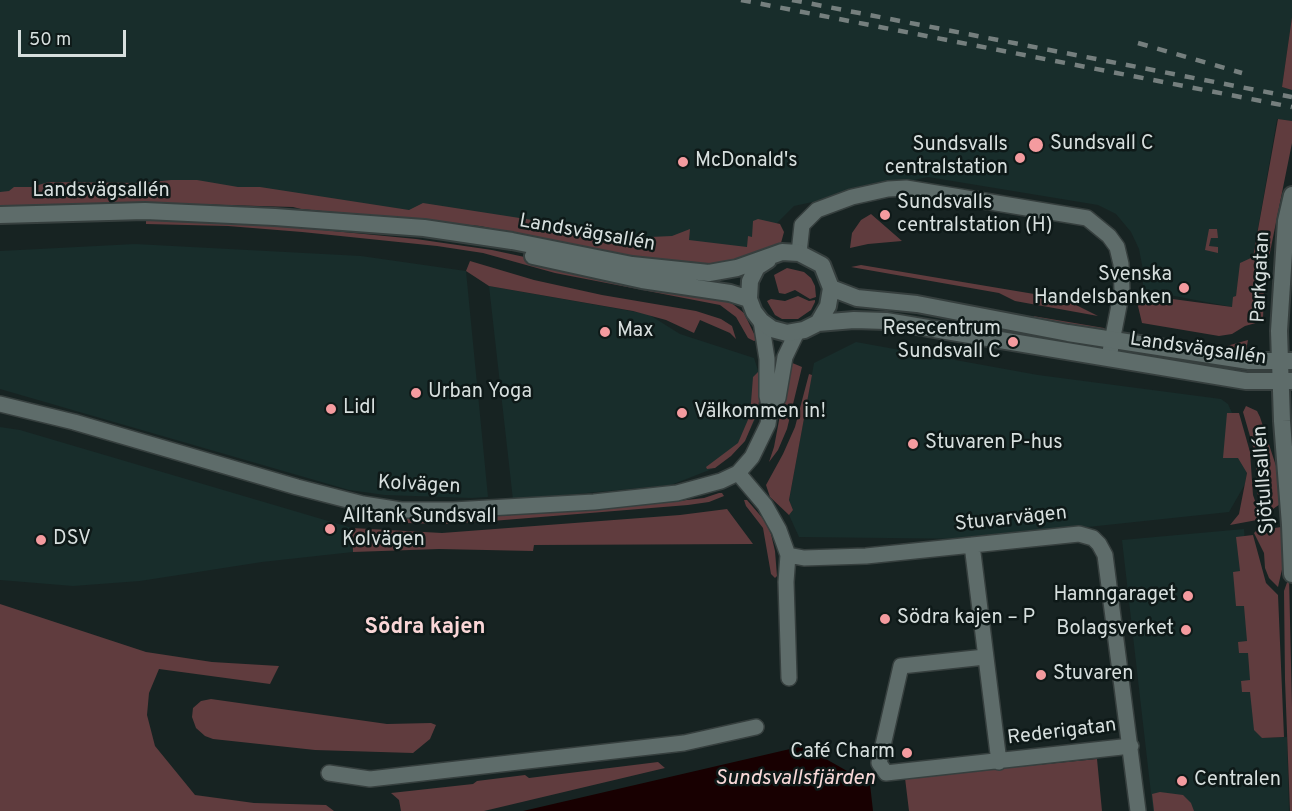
<!DOCTYPE html>
<meta charset="utf-8">
<style>
body{margin:0}
#map{position:relative;width:1292px;height:811px;overflow:hidden;background:#172322;font-family:Overpass,sans-serif}
canvas{display:block}
.scale{position:absolute;left:18px;top:30px;width:108px;height:27px;box-sizing:border-box;border:3px solid #d7dfde;border-top:0;padding-left:8px;font-size:18px;line-height:21px;white-space:nowrap;color:#d7dfde;-webkit-text-stroke:4px #0e1918;paint-order:stroke}
</style>
<div id="map">
<canvas width="1292" height="811"></canvas>
<div class="scale">50 m</div>
</div>
<script>
const ctx = document.querySelector('canvas').getContext('2d');
ctx.lineJoin = 'round';
function paint(path, color) {
  ctx.fillStyle = color;
  ctx.fill(path, 'evenodd');
}
function shape(rows) {
  const path = new Path2D();
  for (const r of rows) {
    path.moveTo(r[0], r[1]);
    for (let i = 2; i < r.length; i += 2) path.lineTo(r[i], r[i + 1]);
  }
  return path;
}
function stroke(path, color, width, dash) {
  ctx.strokeStyle = color;
  ctx.lineWidth = width;
  ctx.lineCap = dash ? 'butt' : 'round';
  ctx.setLineDash(dash || []);
  ctx.stroke(path);
}
function write(font, color, halo, rows, align = 'center') {
  ctx.font = font + ' Overpass,sans-serif';
  ctx.lineWidth = 5;
  ctx.setLineDash([]);
  ctx.textBaseline = 'middle';
  ctx.strokeStyle = halo;
  ctx.fillStyle = color;
  for (const [text, x, y, turn = 0] of rows) {
    ctx.save();
    ctx.translate(x, y);
    ctx.rotate((+turn || 0) * Math.PI / 180);
    ctx.textAlign = isNaN(turn) ? turn : align;
    if (halo) ctx.strokeText(text, 0, 0);
    ctx.fillText(text, 0, 0);
    ctx.restore();
  }
}
paint(shape([
 [0,0,1292,0,1292,17,1282,87,1292,90,1292,121,1277,119,1253,257,1240,272,1236,297,1232,307,1143,290,1143,270,1139,249,1131,232,1116,214,1098,205,928,177,794,206,777,223,768,252,611,240,293,207,124,202,0,207],
 [135,244,361,256,466,271,488,497,471,498,385,495,349,490,0,389,0,251],
 [489,286,648,314,680,334,754,358,760,377,758,414,743,444,712,469,671,485,513,500],
 [856,342,1038,375,1221,399,1228,404,1233,415,1248,466,1245,484,1229,512,975,539,799,537,789,515,793,510,789,500,814,363],
 [0,427,20,430,352,528,353,552,262,562,140,581,73,586,0,580],
 [1244,529,1262,738,1287,737,1289,811,1153,811,1122,540]
]), '#182d2b');
paint(shape([
 [1292,17,1292,90,1282,87],
 [1278,119,1292,121,1292,143,1264,282,1263,321,1245,326,1232,334,1219,336,1142,323,1137,302,1143,295,1232,307,1233,297,1236,296,1240,263,1253,257],
 [171,180,197,180,238,187,260,187,409,210,423,203,584,228,650,237,672,236,690,229,689,240,747,247,748,236,752,237,753,221,758,219,780,224,784,232,781,243,758,256,707,265,668,265,480,226,301,209,293,207,124,202,0,207,0,192,9,191,14,187,31,187,49,182,142,183],
 [871,214,902,241,868,244,850,248,852,233,861,220],
 [146,220,231,223,312,229,416,239,492,250,729,301,744,313,757,340,754,341,748,338,736,317,720,305,555,273,483,253,437,246,302,232,228,226,146,224],
 [1209,229,1217,229,1218,238,1211,238,1209,246,1218,247,1218,253,1205,250],
 [470,261,534,280,602,295,696,311,721,319,732,326,736,339,730,333,700,320,694,333,666,320,633,311,489,286,466,271],
 [861,265,1064,299,1098,316,1015,301,999,293,851,267],
 [787,268,804,272,811,278,815,286,816,297,810,299,795,290,785,294,779,293,774,275],
 [798,296,809,301,815,300,815,302,811,310,798,319,782,319,775,315,767,301,771,299,785,301],
 [1033,316,1104,328,1107,331,1047,325],
 [1130,333,1223,347,1248,340,1246,351,1239,353,1129,336],
 [790,362,802,367,787,429,778,450,769,462,774,447],
 [758,372,762,384,757,413,745,441,731,456,715,468,707,469,706,467,738,443,750,415,753,377],
 [809,374,812,375,789,500,793,510,789,515,770,497,766,485,783,454,795,427],
 [1246,406,1257,411,1260,417,1277,469,1280,504,1273,509,1265,506,1257,493,1256,457,1243,412],
 [1227,413,1239,413,1250,452,1253,495,1260,515,1257,520,1230,525,1239,514,1247,473,1238,458,1223,458],
 [719,493,722,493,724,496,709,502,688,505,492,521,444,524,407,523,382,520,384,517,465,518,512,515,670,502,704,498],
 [744,500,747,500,765,521,771,534,775,551,777,576,775,578,771,574,763,528,746,506],
 [727,509,753,544,534,545,533,551,439,549,353,552,352,528,442,533,680,515],
 [1281,527,1283,565,1278,587,1269,578,1265,568,1264,553,1254,533,1256,531],
 [1253,535,1266,583,1278,595,1284,737,1262,738,1254,730,1250,692,1242,692,1241,681,1250,680,1248,653,1239,653,1238,642,1247,641,1244,606,1236,606,1233,572,1240,571,1236,537],
 [1289,577,1292,707,1292,811,1290,811,1285,680,1284,591],
 [0,604,146,652,212,662,279,666,270,684,159,669,149,693,147,715,155,746,195,795,254,803,326,805,334,811,0,811],
 [211,699,387,724,431,723,436,725,430,739,413,753,315,750,213,739,205,736,196,728,192,717,193,708,201,701],
 [1097,759,1102,811,909,811,905,778],
 [658,762,665,768,484,811,401,811,399,800,391,793,473,784,477,781,525,775,529,778],
 [1160,792,1183,795,1191,803,1194,811,1154,811,1152,794]
]), '#603c3e');
paint(shape([
 [803,746,870,784,873,811,523,811]
]), '#180001');
const minor = shape([
 [799,253,802,225,817,210,852,197,888,189,906,188,1087,218,1109,236,1117,247,1121,264,1122,290,1109,357],
 [761,321,767,359,767,396,770,410],
 [0,404,74,422,297,487,363,504,401,510,453,510,594,502,677,493,721,481,738,473,752,457,768,424,770,410,778,398,785,357,797,332],
 [738,473,765,505,779,530,788,555,804,558,866,556,1079,534,1093,538,1099,544,1105,555,1138,811],
 [972,545,999,762],
 [788,555,786,582,789,678],
 [985,657,901,666,879,763,886,773,1131,746],
 [329,773,370,779,684,743,756,727]
]);
const secondary = shape([
 [1292,195,1286,221,1279,331,1282,421,1290,525,1292,574],
 [0,215,145,211,275,217,424,228,512,241,632,265,709,273,737,268,782,252,799,253,822,265,831,288,828,306,818,323],
 [533,256,642,280,730,293,749,299],
 [768,260,757,267,750,281,749,299,754,312,761,321,772,329,787,333,804,330,818,323,854,320,886,321,1246,381,1292,381],
 [831,288,857,298,917,304,1068,333,1249,361,1292,361]
]);
stroke(minor, '#363f3e', 18);
stroke(secondary, '#363f3e', 20);
stroke(minor, '#5e6c6a', 15);
stroke(secondary, '#5e6c6a', 16);
stroke(shape([
 [741,0,1292,107],
 [792,0,1292,97],
 [1138,43,1242,73]
]), '#757f7e', 4.5, [10, 10]);
for (const [x, y, r, color] of [
 [1036,145,8,"#f49b9f"],
 [1020,158,6,"#f49b9f"],
 [683,162,6,"#f49b9f"],
 [885,215,6,"#f49b9f"],
 [1184,288,6,"#f49b9f"],
 [605,332,6,"#f49b9f"],
 [1013,342,6,"#f49b9f"],
 [416,393,6,"#f49b9f"],
 [331,409,6,"#f49b9f"],
 [682,413,6,"#f49b9f"],
 [913,444,6,"#f49b9f"],
 [330,529,6,"#f49b9f"],
 [41,540,6,"#f49b9f"],
 [1188,596,6,"#f49b9f"],
 [885,619,6,"#f49b9f"],
 [1186,630,6,"#f49b9f"],
 [1041,675,6,"#f49b9f"],
 [907,753,6,"#f49b9f"],
 [1182,781,6,"#f49b9f"]
]) {
  const dot = new Path2D();
  dot.arc(x, y, r, 0, 2 * Math.PI);
  ctx.fillStyle = color;
  ctx.fill(dot);
  stroke(dot, '#0e1918', 2);
}
write('20px', '#d7dfde', '#0e1918', [
 ["Sundsvall C",1050,145],
 ["Sundsvalls",1008,146,"right"],
 ["centralstation",1008,169,"right"],
 ["McDonald's",695,162],
 ["Sundsvalls",897,204],
 ["centralstation (H)",897,227],
 ["Svenska",1172,276,"right"],
 ["Handelsbanken",1172,299,"right"],
 ["Resecentrum",1001,330,"right"],
 ["Sundsvall C",1001,353,"right"],
 ["Max",617,332],
 ["Urban Yoga",428,393],
 ["Lidl",343,409],
 ["Välkommen in!",694,413],
 ["Stuvaren P-hus",925,444],
 ["Alltank Sundsvall",342,518],
 ["Kolvägen",342,541],
 ["DSV",53,540],
 ["Hamngaraget",1176,596,"right"],
 ["Södra kajen – P",897,619],
 ["Bolagsverket",1174,630,"right"],
 ["Stuvaren",1053,675],
 ["Café Charm",895,753,"right"],
 ["Centralen",1194,781]
], 'left');
write('20px', '#d7dfde', '#0e1918', [
 ["Landsvägsallén",101,192],
 ["Landsvägsallén",587,234,10],
 ["Parkgatan",1262,277,-87],
 ["Landsvägsallén",1198,350,8],
 ["Sjötullsallén",1265,480,-94],
 ["Kolvägen",419,486,3],
 ["Stuvarvägen",1011,520,-6],
 ["Rederigatan",1062,733,-7]
]);
write('italic 21px', '#f8d8d8', '#0e1918', [
 ["Sundsvallsfjärden",795,780]
]);
write('bold 22px', '#fad6d7', '#0e1918', [
 ["Södra kajen",425,629]
]);
</script>
